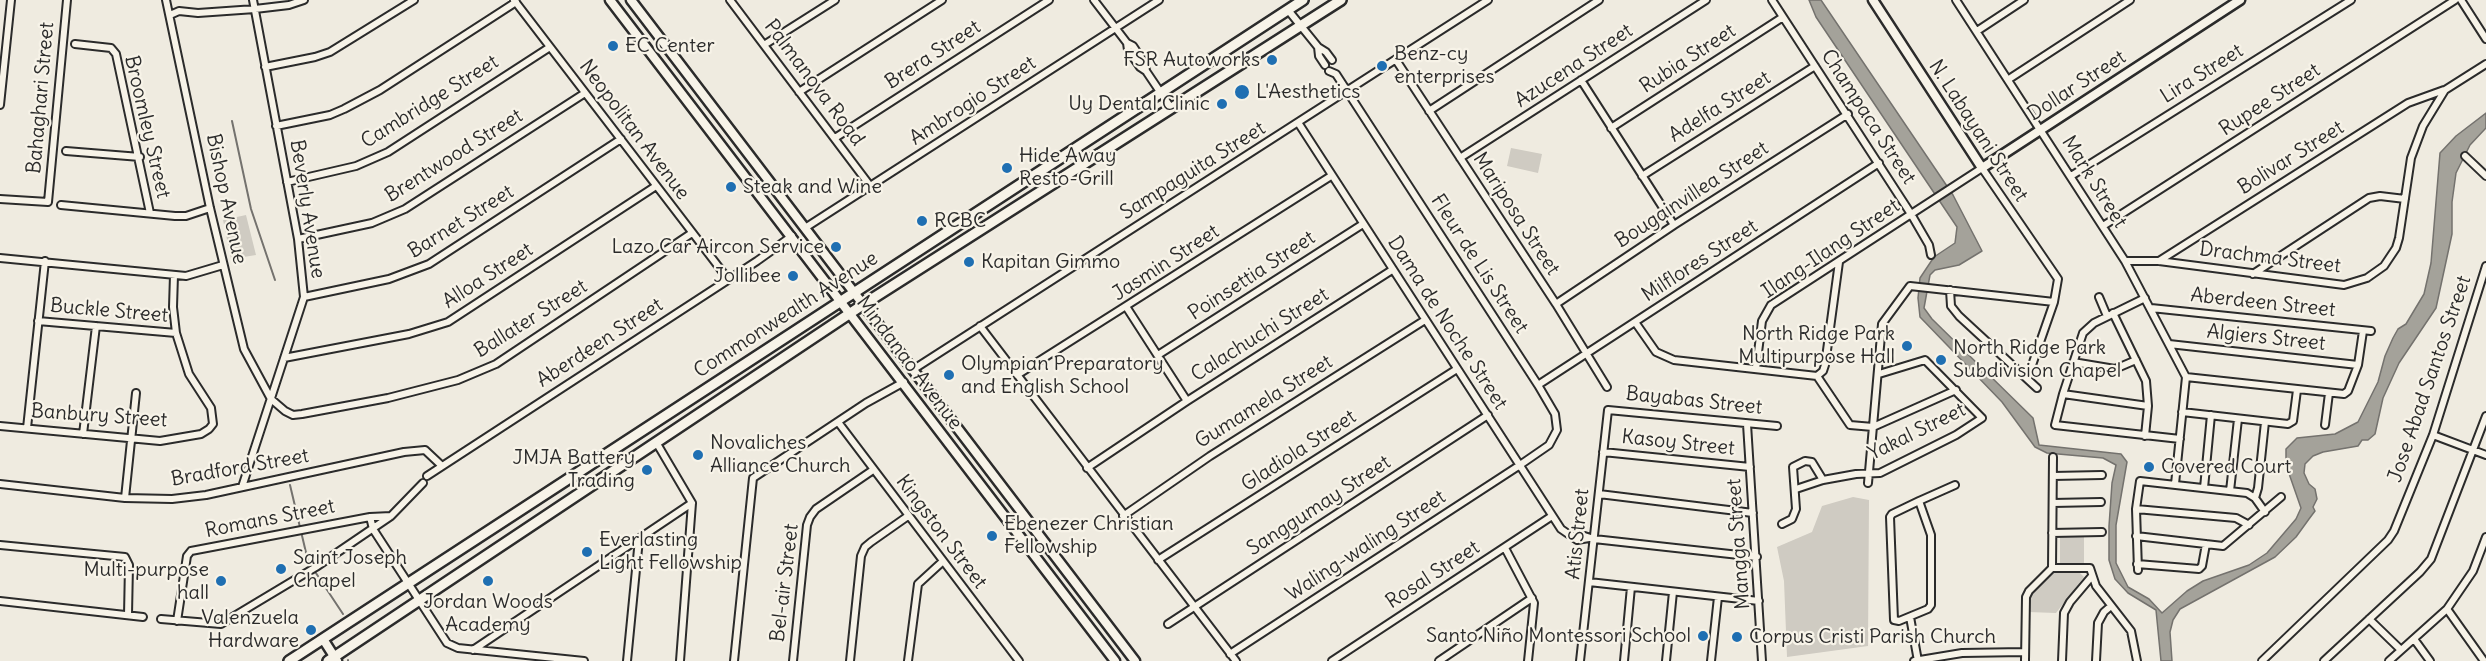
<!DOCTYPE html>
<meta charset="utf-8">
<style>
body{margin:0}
canvas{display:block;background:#efebe0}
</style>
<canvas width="2486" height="661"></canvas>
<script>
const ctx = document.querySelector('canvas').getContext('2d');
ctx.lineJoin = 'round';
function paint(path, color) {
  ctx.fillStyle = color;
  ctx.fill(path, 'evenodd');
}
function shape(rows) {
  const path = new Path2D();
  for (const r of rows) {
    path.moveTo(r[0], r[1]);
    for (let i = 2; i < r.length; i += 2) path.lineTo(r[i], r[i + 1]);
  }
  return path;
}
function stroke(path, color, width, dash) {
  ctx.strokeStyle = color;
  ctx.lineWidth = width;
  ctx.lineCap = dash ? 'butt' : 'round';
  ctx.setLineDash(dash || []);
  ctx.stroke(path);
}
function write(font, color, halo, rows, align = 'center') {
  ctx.font = font + ' Delius,sans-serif';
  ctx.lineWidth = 4.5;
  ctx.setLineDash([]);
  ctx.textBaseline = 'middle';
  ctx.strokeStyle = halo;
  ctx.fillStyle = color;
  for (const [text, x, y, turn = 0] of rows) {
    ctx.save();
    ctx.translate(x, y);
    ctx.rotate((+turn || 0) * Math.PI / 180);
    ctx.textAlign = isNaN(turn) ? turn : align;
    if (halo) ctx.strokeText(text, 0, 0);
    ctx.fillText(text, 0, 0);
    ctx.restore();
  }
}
paint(shape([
 [1511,148,1542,154,1538,173,1507,166],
 [246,215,256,255,231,259,223,220],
 [1853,497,1869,500,1868,646,1787,657,1784,581,1777,547,1812,532,1822,506],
 [2060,534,2084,534,2084,565,2060,565],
 [2054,571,2078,571,2084,577,2056,613,2028,612,2028,599]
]), '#cfcbc2');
const water = shape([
 [1809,0,1821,0,1953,195,1982,251,1959,265,1935,270,1930,275,1924,308,1932,319,2033,418,2039,445,2121,454,2127,462,2116,525,2116,563,2128,587,2149,599,2162,613,2187,591,2203,581,2249,565,2267,553,2296,519,2301,508,2286,465,2286,449,2297,438,2335,434,2358,422,2378,382,2385,356,2393,338,2398,329,2406,324,2424,294,2431,263,2440,153,2456,136,2486,113,2486,128,2470,145,2456,173,2452,202,2452,234,2436,308,2399,363,2383,398,2375,434,2368,440,2362,440,2358,446,2323,452,2313,456,2305,464,2304,473,2309,484,2315,489,2317,499,2313,507,2315,511,2309,519,2296,537,2275,557,2180,609,2173,620,2170,632,2172,661,2161,661,2156,610,2128,593,2115,579,2109,560,2109,526,2112,483,2116,465,2103,458,2047,453,2035,447,2002,402,1920,317,1918,298,1920,278,1934,257,1955,243,1957,227,1816,17,1809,0]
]);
paint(water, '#a4a29a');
stroke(water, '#74726e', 1.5);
stroke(shape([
 [232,121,251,209,275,280],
 [290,485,308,561,343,614],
 [348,660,348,661]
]), '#74726e', 2);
const street = shape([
 [166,0,210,208,244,349,271,399,285,411,293,415,302,414,388,398,458,380,496,364,692,233],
 [514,0,728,279],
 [730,0,871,187],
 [1094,0,1127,43,1128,50,1140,67,1146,71,1171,108],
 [1772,0,1911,214,1929,245,1931,255],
 [1956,0,2125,261,2186,377,2175,484],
 [2461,0,2486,39],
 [1288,10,1318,47,1326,52,1332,60],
 [170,15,179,11,198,13,255,9,289,5,304,0],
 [1977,31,2024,0],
 [1127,43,1133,46,1145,64,1146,71],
 [75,44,111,48,116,54,150,213],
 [764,45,835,0],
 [1318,47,1319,56,1325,65],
 [1396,60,1556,304,1607,387],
 [265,67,315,57,330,52,414,0],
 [2009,79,2130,0],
 [1581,80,1674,225],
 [799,92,942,0],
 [0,105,11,0],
 [1429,111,1599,0],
 [1299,124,1561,529,1577,540,1589,538],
 [276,126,330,115,344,109,380,90,516,2],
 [1611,128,1783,17],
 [835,138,1049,0],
 [66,151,140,157],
 [2465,156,2486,176],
 [1460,158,1706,0],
 [1642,176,1815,66],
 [2071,176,2351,0],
 [287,182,356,166,388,152,550,47],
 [0,199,48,202,67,0],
 [61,205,175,216,186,216,210,208],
 [2103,226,2455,0],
 [805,228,1159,0],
 [298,239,372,223,405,209,585,93],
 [0,258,186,276,223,265],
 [2125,261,2159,261,2344,285,2367,278,2384,266,2396,248,2399,238,2411,158,2423,126,2445,90,2486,64],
 [2159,261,2408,103,2444,90],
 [2253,274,2369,198,2380,196,2405,199],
 [1950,290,1951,306,1959,316,2037,388],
 [304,297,389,279,429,264,621,139],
 [2099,297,2107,316],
 [2145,298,2094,323,2083,333,2063,394,2055,425,2180,439],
 [1556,304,1674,225,1848,114],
 [1127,308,1187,401],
 [2151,308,2371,331],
 [2113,313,2146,381,2148,406,2145,436],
 [38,321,176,333],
 [1635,322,1656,352,1674,360,1817,376],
 [980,326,1236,661],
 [2169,344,2358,365],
 [1158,355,1363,224],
 [284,358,409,334,448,322,656,186],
 [2073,362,2115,369,2136,360],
 [1756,368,1762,321,1771,305,1982,168,2058,279,2054,302,2031,368,2026,376],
 [914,369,1488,0],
 [1017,375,1331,176],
 [1817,376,1850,425,1873,427,1956,390],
 [1817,376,1823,371,1825,365,1839,262],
 [2186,377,2344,394,2348,391,2358,365,2363,331],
 [1538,385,1879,163],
 [2063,394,2148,406],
 [2182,412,2288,424,2293,421,2297,390],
 [838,422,1019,661],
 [1747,424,1762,661],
 [2325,425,2329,393],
 [0,426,160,441,201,434,209,429,213,424,211,408,189,374,176,333,173,307,174,275],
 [27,428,45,261],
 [83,434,96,326],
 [2433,435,2486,455],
 [656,442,692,503,680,661],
 [1603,452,1750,467],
 [1087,468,1187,401,1392,270],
 [427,476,757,261,792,236],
 [2053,476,2102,475],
 [1868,483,1882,324,1910,286,2054,302],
 [0,484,125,498,172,499,206,495,404,452,425,450,442,466],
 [242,487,304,297,298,239,253,0],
 [2204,488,2211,415],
 [1796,489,1823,480,1856,474,1880,473,1956,435,1982,418,1925,360,1879,374],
 [2230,491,2238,419],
 [1599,494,1753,513],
 [125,498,136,393],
 [2255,498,2258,488,2265,422],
 [1919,501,1931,535,1931,605,1928,609,1899,621,1894,620,1890,517,1892,514,1919,501,1955,485],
 [2053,503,2101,502],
 [2136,509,2236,518,2249,525],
 [1123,516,1210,456,1425,320],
 [370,517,373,529,447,643,458,648,584,661],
 [1782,524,1792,519,1796,509,1793,467,1805,461,1812,462,1823,480],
 [2052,533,2102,532],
 [1572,536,1578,534,1594,539,1757,557],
 [2136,536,2223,546,2281,497],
 [0,545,125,557,129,565,128,615],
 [1505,548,1534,603,1528,661],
 [1158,560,1457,369],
 [2137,564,2199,569,2202,566,2206,544],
 [2052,568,2090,568,2096,586,2131,631,2137,661],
 [2138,570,2136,509,2140,481,2247,493,2255,498,2265,512],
 [1589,582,1759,601],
 [0,601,143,617],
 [2447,609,2484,661],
 [1910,617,1918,661],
 [161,619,221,624,316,567,391,516,423,483],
 [2369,619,2401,650],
 [177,621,187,556,191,551,370,517,391,516],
 [1168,624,1488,415],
 [2414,639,2430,661],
 [473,650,692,503],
 [1230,654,1520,465,1549,445,1557,430,1555,414,1538,385,1336,74,1329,71],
 [627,661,639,539],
 [734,661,753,478,866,403,904,382],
 [793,661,807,525,810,517,816,509,873,470],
 [850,661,861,556,865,547,871,542,908,516],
 [908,661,918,584,942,562],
 [1332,661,1552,516],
 [1439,661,1532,598],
 [1580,661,1608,410,1777,426],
 [1624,661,1631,587],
 [1666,661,1673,592],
 [1711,661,1718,597],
 [1914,661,1962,653,2024,652],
 [2025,661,2026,597,2029,591,2052,568,2053,457],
 [2062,661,2064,613,2070,602,2092,576],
 [2096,661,2098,623,2104,612,2111,606],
 [2262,661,2388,540,2394,531,2433,435,2486,266],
 [2324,661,2420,572,2431,559,2486,416],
 [2389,661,2447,609,2473,571,2486,537]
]);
const secondary = shape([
 [610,0,1115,661],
 [631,0,1135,661],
 [1873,0,1982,168,2240,0],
 [323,639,337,661]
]);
const primary = shape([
 [289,661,1303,0],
 [328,661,864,304,1341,0]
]);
stroke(street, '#2b2b2b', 10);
stroke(secondary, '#2b2b2b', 13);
stroke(primary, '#2b2b2b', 14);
stroke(street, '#f7f3e8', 6);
stroke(secondary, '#f7f3e8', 8);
stroke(primary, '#f7f3e8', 9);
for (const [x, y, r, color] of [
 [613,46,6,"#1f6fb2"],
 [1272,60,6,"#1f6fb2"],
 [1382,66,6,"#1f6fb2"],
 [1242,92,8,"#1f6fb2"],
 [1222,104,6,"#1f6fb2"],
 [1007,168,6,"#1f6fb2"],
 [731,187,6,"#1f6fb2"],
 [922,221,6,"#1f6fb2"],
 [836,247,6,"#1f6fb2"],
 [969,262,6,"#1f6fb2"],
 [793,276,6,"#1f6fb2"],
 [1907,346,6,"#1f6fb2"],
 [1941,360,6,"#1f6fb2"],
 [949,375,6,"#1f6fb2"],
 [698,455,6,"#1f6fb2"],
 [2149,467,6,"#1f6fb2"],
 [647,470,6,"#1f6fb2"],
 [992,536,6,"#1f6fb2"],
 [587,552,6,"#1f6fb2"],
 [281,569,6,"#1f6fb2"],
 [221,581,6,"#1f6fb2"],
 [488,581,6,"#1f6fb2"],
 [311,630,6,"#1f6fb2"],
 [1703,636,6,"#1f6fb2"],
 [1737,637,6,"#1f6fb2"]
]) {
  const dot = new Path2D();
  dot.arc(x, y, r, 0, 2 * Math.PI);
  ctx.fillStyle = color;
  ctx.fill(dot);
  stroke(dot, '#f7f3e8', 2);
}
write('20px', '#2b2b2b', '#f7f3e8', [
 ["EC Center",625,46],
 ["Benz-cy",1394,54],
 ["enterprises",1394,77],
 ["FSR Autoworks",1260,60,"right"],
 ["L'Aesthetics",1256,92],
 ["Uy Dental Clinic",1210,104,"right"],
 ["Hide Away",1019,156],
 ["Resto-Grill",1019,179],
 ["Steak and Wine",743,187],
 ["RCBC",934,221],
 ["Lazo Car Aircon Service",824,247,"right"],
 ["Kapitan Gimmo",981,262],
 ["Jollibee",781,276,"right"],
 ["North Ridge Park",1895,334,"right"],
 ["Multipurpose Hall",1895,357,"right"],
 ["North Ridge Park",1953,348],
 ["Subdivision Chapel",1953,371],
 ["Olympian Preparatory",961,364],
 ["and English School",961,387],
 ["Novaliches",710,443],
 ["Alliance Church",710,466],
 ["JMJA Battery",635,458,"right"],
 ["Trading",635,481,"right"],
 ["Covered Court",2161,467],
 ["Ebenezer Christian",1004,524],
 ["Fellowship",1004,547],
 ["Everlasting",599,540],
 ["Light Fellowship",599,563],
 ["Saint Joseph",293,558],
 ["Chapel",293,581],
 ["Multi-purpose",209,570,"right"],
 ["hall",209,593,"right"],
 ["Jordan Woods",488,602,"center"],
 ["Academy",488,625,"center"],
 ["Valenzuela",299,618,"right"],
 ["Hardware",299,641,"right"],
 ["Santo Niño Montessori School",1691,636,"right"],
 ["Corpus Cristi Parish Church",1749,637]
], 'left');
write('20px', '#2b2b2b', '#f7f3e8', [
 ["Brera Street",933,55,-33],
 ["Rubia Street",1688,59,-33],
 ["Azucena Street",1574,66,-33],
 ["Lira Street",2202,74,-32],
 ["Palmanova Road",814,83,53],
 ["Dollar Street",2077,86,-33],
 ["Bahaghari Street",41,98,-85],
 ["Rupee Street",2270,100,-33],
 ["Ambrogio Street",973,101,-33],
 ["Cambridge Street",430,102,-32],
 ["Adelfa Street",1720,107,-32],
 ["Champaca Street",1868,117,57],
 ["Broomley Street",147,127,77],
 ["Neopolitan Avenue",634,130,53],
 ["N. Labayani Street",1978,131,57],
 ["Brentwood Street",454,156,-32],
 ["Bolivar Street",2291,158,-32],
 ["Sampaguita Street",1193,171,-32],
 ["Mark Street",2094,182,58],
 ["Bougainvillea Street",1692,195,-33],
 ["Bishop Avenue",226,199,78],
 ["Beverly Avenue",307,209,81],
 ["Mariposa Street",1516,214,57],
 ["Barnet Street",461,222,-32],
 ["Ilang-Ilang Street",1831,249,-34],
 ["Drachma Street",2270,258,7],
 ["Milflores Street",1700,261,-33],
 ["Jasmin Street",1166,263,-33],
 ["Fleur de Lis Street",1479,264,57],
 ["Alloa Street",488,276,-33],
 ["Poinsettia Street",1252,276,-33],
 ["Aberdeen Street",2263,303,6],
 ["Buckle Street",109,311,5],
 ["Commonwealth Avenue",786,315,-33],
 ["Ballater Street",531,319,-32],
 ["Dama de Noche Street",1447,323,57],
 ["Calachuchi Street",1260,335,-32],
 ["Algiers Street",2266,338,6],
 ["Aberdeen Street",600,343,-33],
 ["Mindanao Avenue",909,363,53],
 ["Jose Abad Santos Street",2430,379,-71],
 ["Bayabas Street",1694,401,6],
 ["Gumamela Street",1264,402,-32],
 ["Banbury Street",99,416,4],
 ["Yakal Street",1917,432,-26],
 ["Kasoy Street",1678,443,6],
 ["Gladiola Street",1299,451,-33],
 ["Bradford Street",240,468,-10],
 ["Sanggumay Street",1319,506,-33],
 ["Romans Street",270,519,-11],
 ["Kingston Street",941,532,53],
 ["Atis Street",1578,534,-84],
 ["Mangga Street",1739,544,-94],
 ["Waling-waling Street",1366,546,-33],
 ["Rosal Street",1433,575,-33],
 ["Bel-air Street",785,583,-83]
]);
</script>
